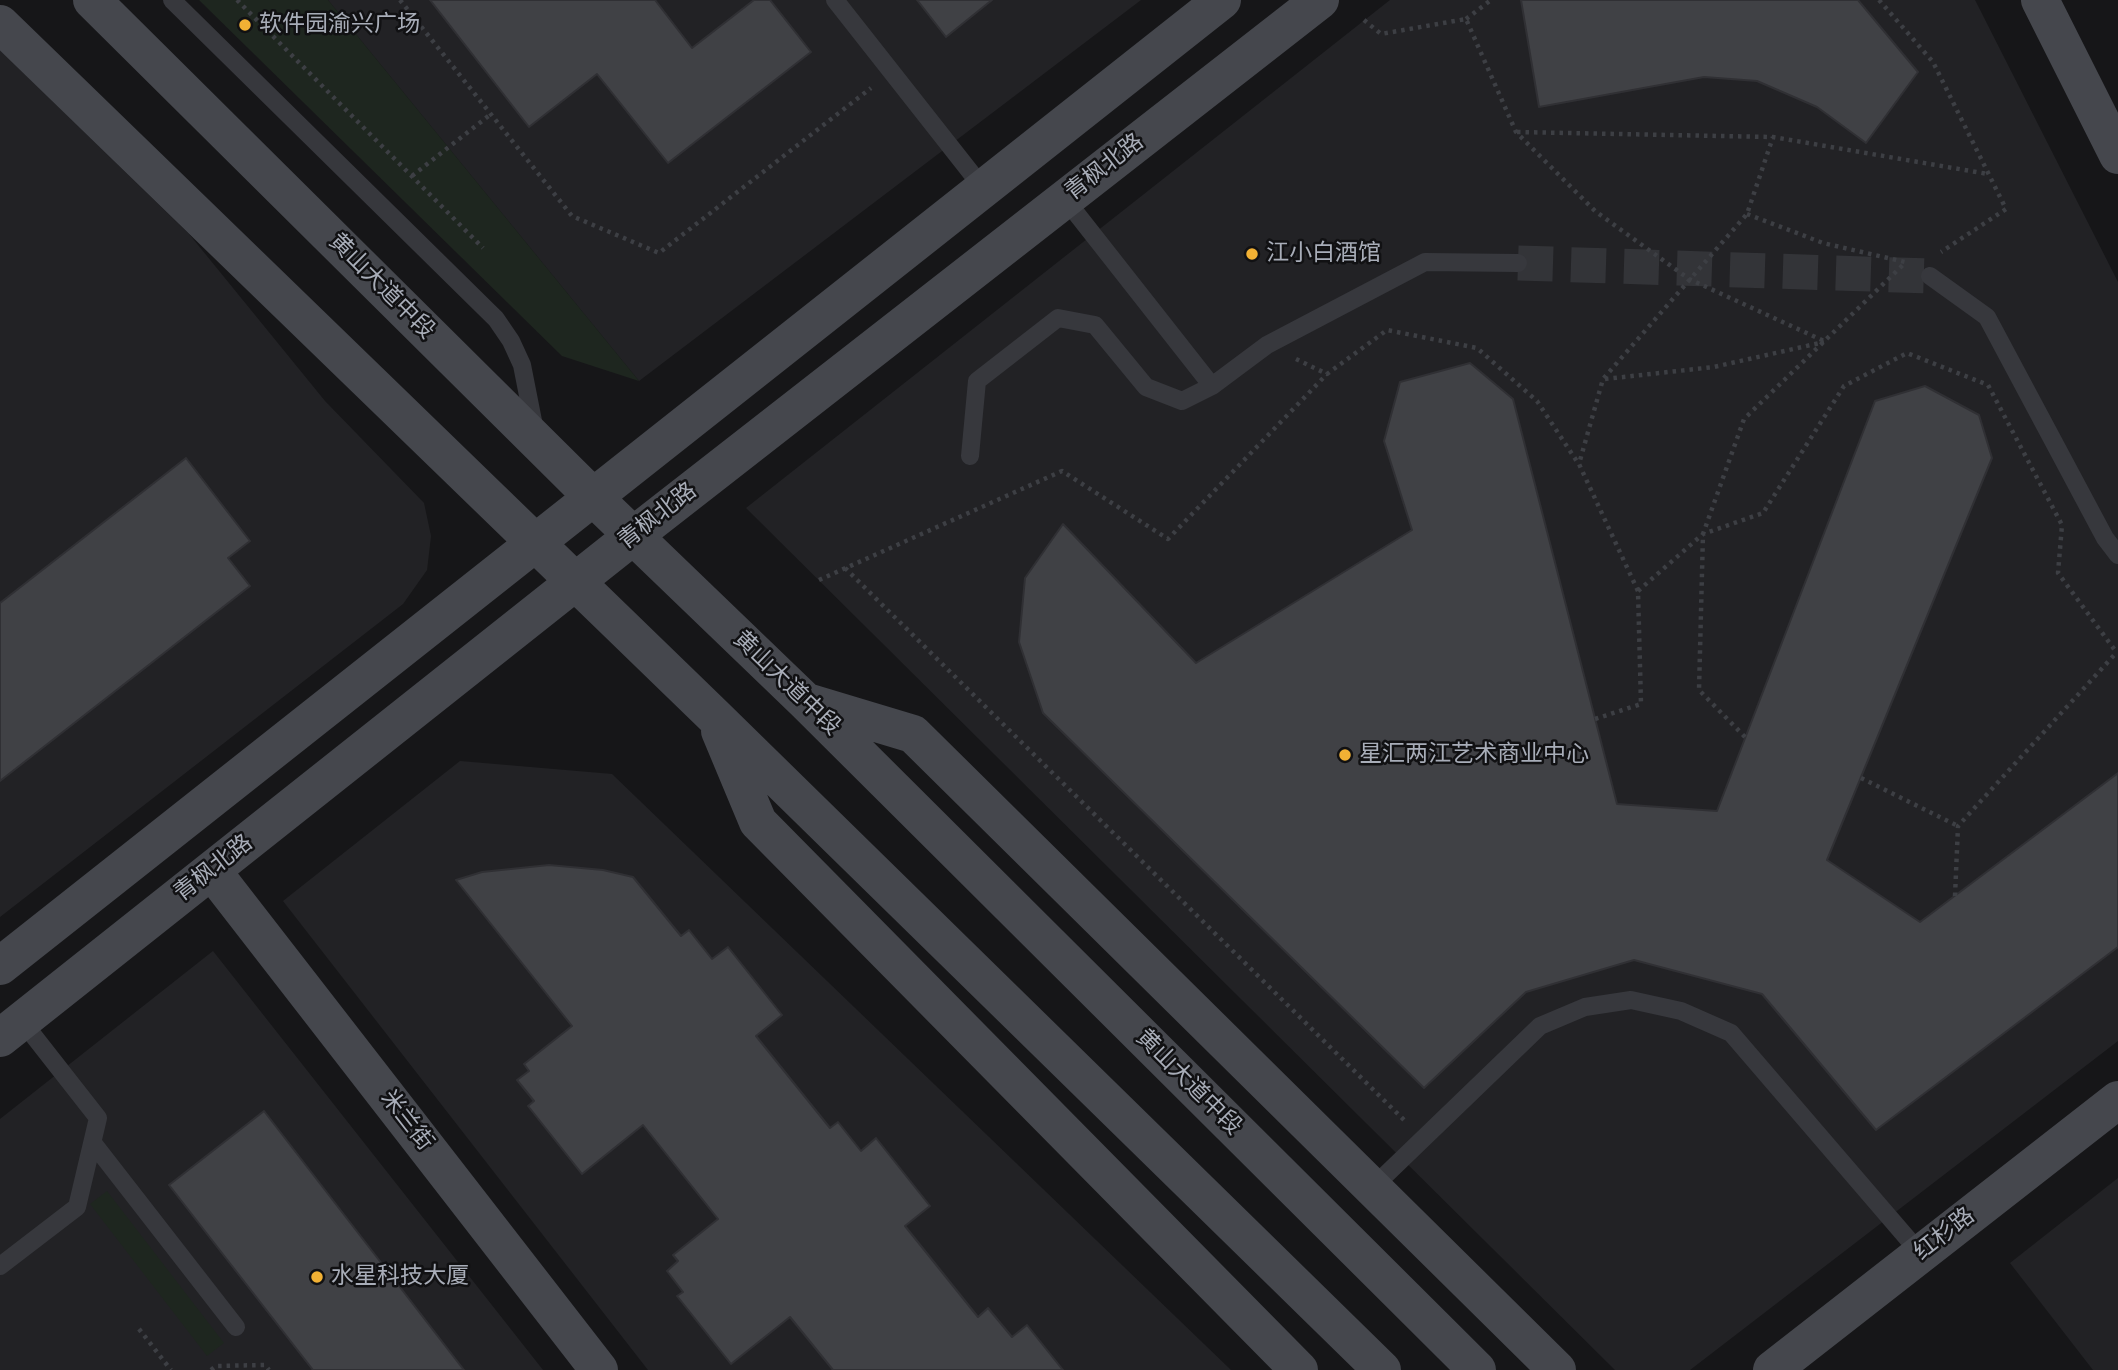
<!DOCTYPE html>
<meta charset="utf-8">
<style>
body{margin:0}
canvas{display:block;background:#161618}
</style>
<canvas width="2118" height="1370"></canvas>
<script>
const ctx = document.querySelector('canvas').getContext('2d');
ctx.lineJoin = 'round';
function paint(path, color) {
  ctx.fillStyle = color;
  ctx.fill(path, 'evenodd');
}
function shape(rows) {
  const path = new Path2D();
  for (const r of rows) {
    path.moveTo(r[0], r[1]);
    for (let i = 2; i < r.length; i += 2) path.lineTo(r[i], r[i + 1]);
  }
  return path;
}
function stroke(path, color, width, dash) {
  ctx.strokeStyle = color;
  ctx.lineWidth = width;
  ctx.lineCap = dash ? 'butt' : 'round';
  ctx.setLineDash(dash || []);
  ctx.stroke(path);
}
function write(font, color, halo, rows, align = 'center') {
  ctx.font = font + ' "Nunito Sans","Noto Sans SC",sans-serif';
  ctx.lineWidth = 5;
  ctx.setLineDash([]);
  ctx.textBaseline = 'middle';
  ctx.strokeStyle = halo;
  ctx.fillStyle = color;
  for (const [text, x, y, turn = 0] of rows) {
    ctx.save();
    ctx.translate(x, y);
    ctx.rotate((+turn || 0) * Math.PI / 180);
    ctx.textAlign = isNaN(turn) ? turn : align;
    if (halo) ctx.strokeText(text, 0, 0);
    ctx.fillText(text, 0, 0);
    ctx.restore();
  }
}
paint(shape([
 [328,0,1141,0,639,381],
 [1390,0,1975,0,2118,282,2118,1041,1690,1370,1615,1370,746,508],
 [0,50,189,234,325,401,424,503,431,536,427,570,403,604,0,917],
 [460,761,612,774,1231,1370,648,1370,283,901],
 [213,951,543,1370,0,1370,0,1119],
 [2118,1178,2118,1370,2093,1370,2010,1263]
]), '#222225');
paint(shape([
 [199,0,328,0,639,381,562,356],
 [107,1191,224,1343,207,1356,90,1204]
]), '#1e261f');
const building = shape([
 [430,0,655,0,692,48,754,0,770,0,811,52,668,163,597,74,529,127,430,0],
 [917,0,992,0,946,37,917,0],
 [1521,0,1858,0,1918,72,1866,143,1817,107,1757,81,1704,77,1539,107,1521,0],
 [1470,363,1513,399,1617,804,1717,811,1875,401,1925,386,1979,415,1992,458,1827,860,1920,922,2118,773,2118,947,1876,1130,1762,994,1634,960,1526,992,1424,1088,1043,713,1019,642,1025,578,1063,524,1196,663,1412,530,1384,441,1400,382,1470,363],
 [186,458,250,541,228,558,250,586,0,781,0,603,186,458],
 [549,865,603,870,633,877,681,936,689,930,712,959,728,947,782,1015,756,1036,830,1128,838,1122,861,1151,876,1138,930,1206,905,1226,978,1317,988,1308,1012,1337,1027,1325,1063,1370,833,1370,790,1317,731,1364,677,1296,683,1292,667,1271,678,1261,673,1255,718,1219,643,1125,582,1174,528,1106,534,1101,517,1080,529,1071,524,1064,572,1026,456,880,482,872,549,865],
 [264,1111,464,1370,313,1370,169,1185,264,1111]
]);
paint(building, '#404145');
stroke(building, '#303034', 2);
stroke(shape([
 [1518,263,1930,276]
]), '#333438', 35, [35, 18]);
stroke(shape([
 [237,0,483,248],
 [400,0,572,216,659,253,871,88],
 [1879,0,1933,62,2006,209,1941,252],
 [1466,19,1491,0],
 [1364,20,1381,34,1466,19,1516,132,1595,211,1689,279,1824,341],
 [1517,132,1773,137,1988,174],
 [412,176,491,114],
 [1747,214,1823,243,1905,262],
 [1296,359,1327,374,1387,330,1477,348,1537,401,1578,463],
 [1605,379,1714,367,1824,342],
 [845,568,1405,1121],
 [819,580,1062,471,1168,539,1327,374],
 [1638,591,1703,534,1763,513,1844,386,1907,353,1988,385,2062,525,2058,573,2117,653],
 [1595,719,1641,704,1638,591,1579,464,1603,379,1747,214,1773,137],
 [1745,737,1699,690,1703,534,1744,419,1906,262],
 [1861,778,1958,826],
 [1955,896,1958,826,2117,652],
 [139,1329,171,1370],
 [211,1370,216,1366,265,1365,269,1370]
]), '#3d3f44', 4.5, [3.5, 5]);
stroke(shape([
 [172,0,496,319,511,341,522,365,535,431],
 [835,0,983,188],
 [1065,199,1212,386],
 [1930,276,1987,317,2105,538,2118,555],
 [970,456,977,381,1058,318,1095,325,1146,387,1182,401,1212,386,1267,345,1425,262,1518,263],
 [93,1143,236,1327],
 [1373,1187,1540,1026,1585,1007,1631,1000,1681,1011,1731,1033,1920,1253],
 [0,1266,77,1207,98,1118,22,1021]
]), '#37383d', 18);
stroke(shape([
 [92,0,593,497,805,701,1477,1370],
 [2040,0,2118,155],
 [0,24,714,716,1382,1370],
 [810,703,913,734,1557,1370],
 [720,731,758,822,1299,1370],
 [212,871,599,1370],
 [0,966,1222,0],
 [0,1038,633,536,1320,0],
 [1772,1370,2118,1100]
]), '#45474d', 38);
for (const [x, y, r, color] of [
 [245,25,7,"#f2b134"],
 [1252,254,7,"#f2b134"],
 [1345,755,7,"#f2b134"],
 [317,1277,7,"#f2b134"]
]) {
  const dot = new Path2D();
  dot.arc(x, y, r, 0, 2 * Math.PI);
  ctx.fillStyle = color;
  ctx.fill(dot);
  stroke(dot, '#111113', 2.5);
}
write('23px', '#a8adb8', '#111113', [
 ["软件园渝兴广场",259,25],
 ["江小白酒馆",1266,254],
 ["星汇两江艺术商业中心",1359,755],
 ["水星科技大厦",331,1277]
], 'left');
write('23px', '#a8adb8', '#111113', [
 ["青枫北路",1105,168,-38],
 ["黄山大道中段",381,287,45],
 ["青枫北路",658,517,-38],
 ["黄山大道中段",786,684,44],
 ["青枫北路",214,869,-38],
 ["黄山大道中段",1188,1083,45],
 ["米兰街",406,1121,52],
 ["红杉路",1945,1235,-38]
]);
</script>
